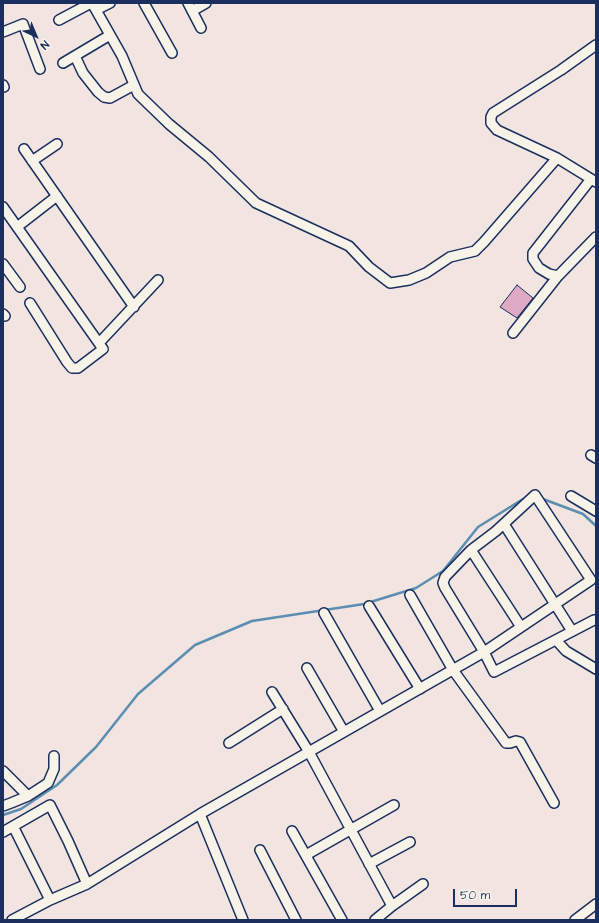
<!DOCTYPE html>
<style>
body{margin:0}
#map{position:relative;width:599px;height:923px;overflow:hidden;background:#f2e4e1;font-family:"Architects Daughter",sans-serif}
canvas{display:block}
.frame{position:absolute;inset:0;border:4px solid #1b2f5e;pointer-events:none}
.north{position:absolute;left:16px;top:16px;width:40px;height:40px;-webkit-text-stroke:3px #f7f3e8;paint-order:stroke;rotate:136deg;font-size:11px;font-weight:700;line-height:16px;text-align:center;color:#1b2f5e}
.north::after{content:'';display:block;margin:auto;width:14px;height:18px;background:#1b2f5e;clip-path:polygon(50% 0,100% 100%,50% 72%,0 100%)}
.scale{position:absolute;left:453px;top:889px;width:64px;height:18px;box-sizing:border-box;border:2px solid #1b2f5e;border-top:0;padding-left:5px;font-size:12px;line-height:14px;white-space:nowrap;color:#1b2f5e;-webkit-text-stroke:3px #f7f3e8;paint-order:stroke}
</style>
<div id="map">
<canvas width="599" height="923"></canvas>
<div class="frame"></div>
<div class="north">N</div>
<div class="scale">50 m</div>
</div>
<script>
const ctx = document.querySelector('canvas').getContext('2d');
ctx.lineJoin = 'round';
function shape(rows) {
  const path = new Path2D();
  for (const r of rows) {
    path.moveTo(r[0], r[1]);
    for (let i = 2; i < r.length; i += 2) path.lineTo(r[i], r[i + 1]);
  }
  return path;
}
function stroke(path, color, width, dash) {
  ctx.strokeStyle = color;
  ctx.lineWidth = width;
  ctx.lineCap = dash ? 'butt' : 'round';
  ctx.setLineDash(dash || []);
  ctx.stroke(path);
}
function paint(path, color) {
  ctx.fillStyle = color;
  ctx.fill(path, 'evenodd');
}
stroke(shape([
 [541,499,543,499,583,514,596,526],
 [3,815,21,809,57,785,96,747,138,694,195,645,252,621,364,604,416,588,443,571,478,527,523,499,526,499]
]), '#5b8eb0', 2.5);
const building = shape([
 [517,285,533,298,517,318,500,307,517,285]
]);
paint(building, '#dda9c3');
stroke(building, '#1b2f5e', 1);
const street = shape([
 [92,3,122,56,138,94,169,124,209,157,256,203,349,246,369,267,390,283,409,280,426,273,450,257,475,251,484,242,557,158,596,182],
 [144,3,172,53],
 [188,3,201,28],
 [96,10,110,3],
 [192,11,206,3],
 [59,20,91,3],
 [3,32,23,24,40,69],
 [75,56,83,73,98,92,104,97,110,98,134,85],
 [63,63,110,35],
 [3,85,4,87],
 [24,149,134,307],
 [557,158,497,130,491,123,491,117,493,113,561,70,596,45],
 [32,161,57,144],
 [3,207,103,349,78,368,72,368,67,362,30,303],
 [17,227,57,196],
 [3,264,20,287],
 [558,276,549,274,539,268,533,259,533,253,591,179],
 [3,314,5,316],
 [513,333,558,276,596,237],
 [99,343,158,280],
 [591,455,596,458],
 [571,496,596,511],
 [504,524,572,631],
 [471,550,521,627],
 [410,595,453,670,506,743,510,743,516,741,520,742,554,803],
 [369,606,420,689],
 [324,613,380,711],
 [556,640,566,651,596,669],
 [307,668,344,732],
 [272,692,309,752,392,906],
 [229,743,283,709],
 [3,771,28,796],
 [3,806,11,803,28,796,48,783,54,769,54,756],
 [200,814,243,920],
 [13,826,50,900],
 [292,831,342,920],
 [3,832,50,805,68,841,87,884],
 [260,850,296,920],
 [306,855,394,805],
 [369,864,410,842],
 [12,920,50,900,87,884,200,814,484,652,591,580,535,495,496,531,471,550,445,577,443,583,445,588,484,652,494,672,594,620,596,620],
 [375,920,392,906,423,884],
 [575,920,596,904]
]);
stroke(street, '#1b2f5e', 12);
stroke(street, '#f7f3e8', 9);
</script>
